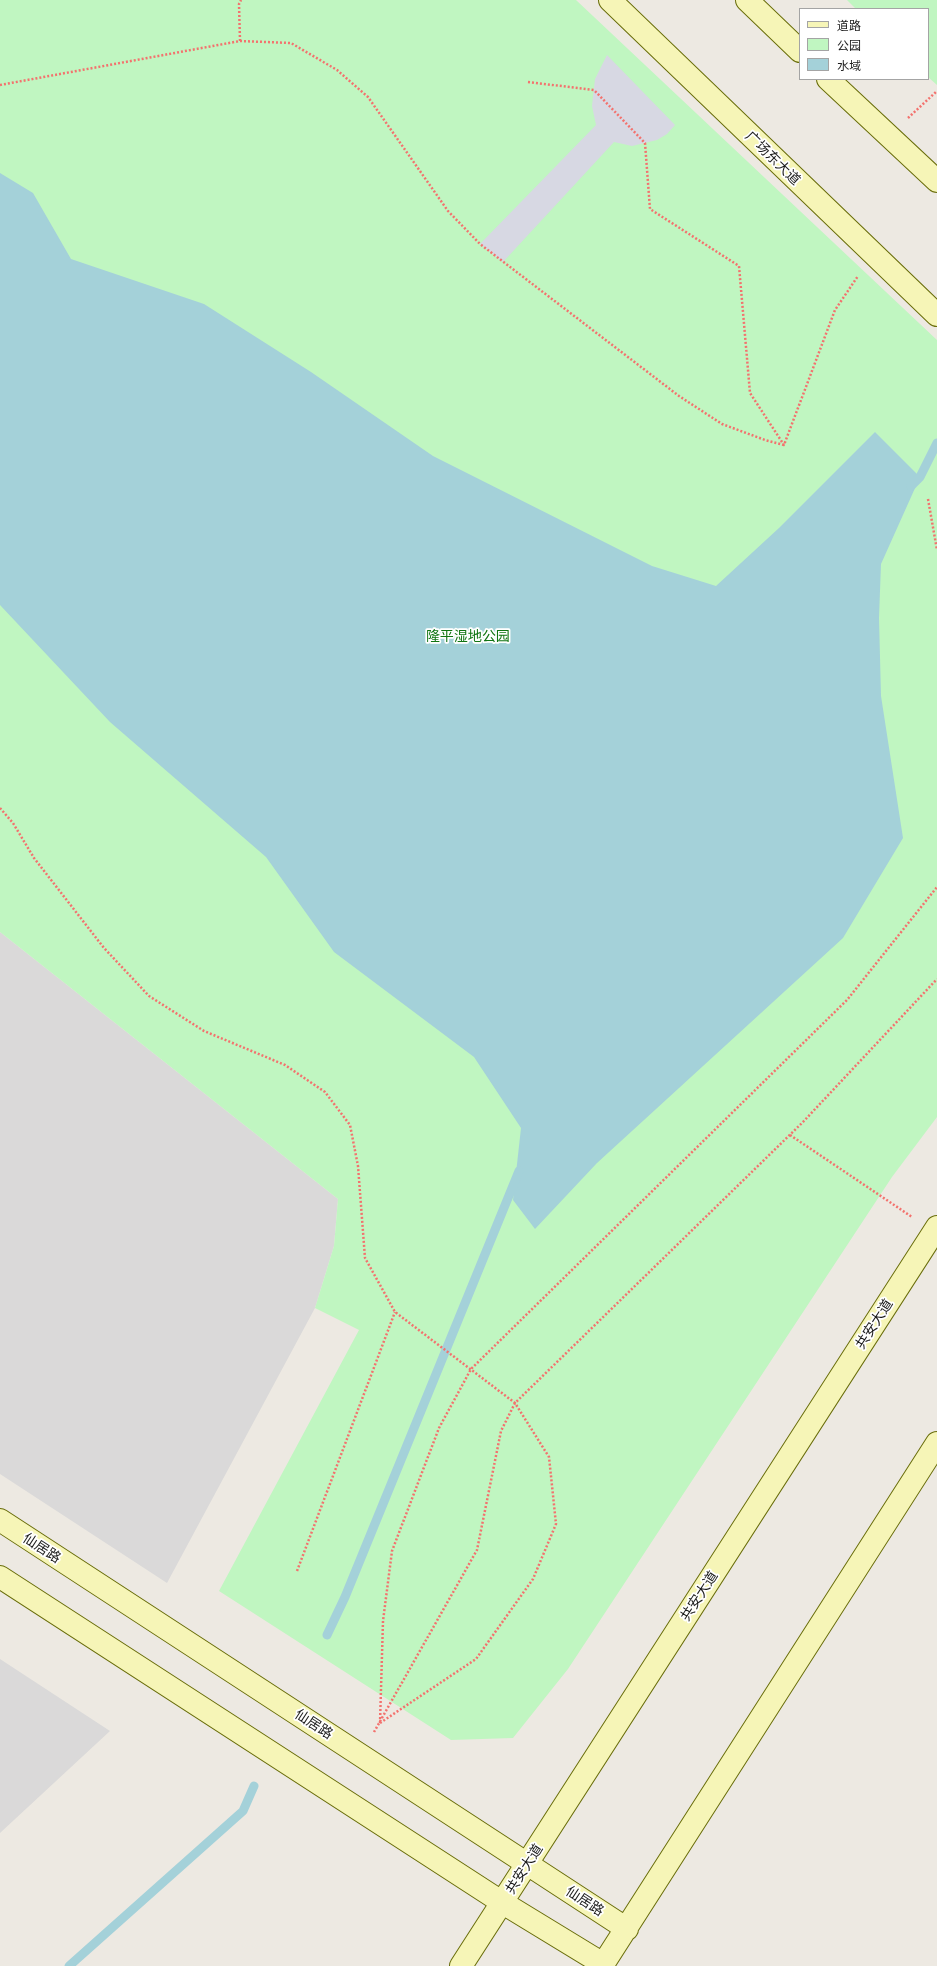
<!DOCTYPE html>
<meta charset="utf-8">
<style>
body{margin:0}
#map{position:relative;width:937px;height:1966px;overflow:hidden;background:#ede9e2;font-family:"Exo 2","Noto Sans SC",sans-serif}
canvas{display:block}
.legend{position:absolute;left:799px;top:8px;width:130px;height:72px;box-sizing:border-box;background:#fff;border:1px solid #a4a4a4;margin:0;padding:5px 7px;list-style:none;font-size:12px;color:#1c1c1c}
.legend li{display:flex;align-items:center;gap:8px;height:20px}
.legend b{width:20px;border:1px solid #a4a4a4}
</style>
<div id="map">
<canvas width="937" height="1966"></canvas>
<ul class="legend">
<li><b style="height:5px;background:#f6f5b7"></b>道路</li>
<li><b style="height:11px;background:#c0f6c1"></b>公园</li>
<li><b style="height:11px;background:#a4d1d9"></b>水域</li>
</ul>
</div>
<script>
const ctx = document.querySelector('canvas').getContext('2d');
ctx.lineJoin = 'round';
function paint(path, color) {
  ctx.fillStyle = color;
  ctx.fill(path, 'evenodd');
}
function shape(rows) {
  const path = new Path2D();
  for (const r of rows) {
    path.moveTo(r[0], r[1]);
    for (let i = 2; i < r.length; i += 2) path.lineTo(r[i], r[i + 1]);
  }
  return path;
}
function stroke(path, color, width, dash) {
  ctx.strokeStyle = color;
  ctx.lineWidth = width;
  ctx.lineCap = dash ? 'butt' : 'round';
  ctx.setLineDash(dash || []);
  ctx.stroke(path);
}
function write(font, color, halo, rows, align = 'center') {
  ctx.font = font + ' "Exo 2","Noto Sans SC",sans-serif';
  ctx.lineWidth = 3.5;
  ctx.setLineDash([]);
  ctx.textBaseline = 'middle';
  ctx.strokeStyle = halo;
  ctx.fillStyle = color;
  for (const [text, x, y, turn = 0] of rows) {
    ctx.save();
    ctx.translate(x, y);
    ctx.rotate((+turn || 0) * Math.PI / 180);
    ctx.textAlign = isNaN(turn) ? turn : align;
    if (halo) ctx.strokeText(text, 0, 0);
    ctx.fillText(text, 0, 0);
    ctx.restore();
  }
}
paint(shape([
 [0,932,338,1199,334,1246,315,1308,167,1583,0,1474],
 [0,1659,110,1731,0,1833]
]), '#dad9d9');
paint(shape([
 [0,0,576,0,937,340,937,1117,892,1177,568,1669,513,1738,451,1740,219,1591,359,1330,315,1308,334,1246,338,1199,0,932],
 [847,0,937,0,937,85,928,77,928,9,856,9]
]), '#c0f6c1');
paint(shape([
 [607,55,675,125,667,134,657,140,632,146,614,142,503,262,480,244,596,125,592,106,595,79]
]), '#d7d8e3');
paint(shape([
 [0,173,33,193,71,259,204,304,311,372,433,456,652,566,716,586,779,528,875,432,920,477,881,564,879,618,881,696,903,838,843,938,597,1163,535,1229,513,1200,521,1128,474,1057,334,952,266,857,110,722,0,605]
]), '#a4d1d9');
stroke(shape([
 [911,486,920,477,937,443],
 [327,1635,345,1597,519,1171],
 [69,1966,243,1811,254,1786]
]), '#a4d1d9', 9);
const secondary = shape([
 [610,0,937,315],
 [747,0,800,51],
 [828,79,937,181],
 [0,1520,627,1929],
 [0,1577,503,1903,603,1964],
 [461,1966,937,1227],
 [602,1966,937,1443]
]);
stroke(secondary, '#696d0a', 24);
stroke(shape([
 [240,41,239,4,241,0],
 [528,82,594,90,645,143,650,209,739,266,750,393,784,445],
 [0,85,240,41,291,43,337,70,368,97,448,211,480,244,679,396,722,424,765,440,784,445,835,310,858,276],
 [908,118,937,91],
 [928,499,937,550],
 [0,808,13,823,34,858,104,948,149,996,204,1031,285,1065,325,1092,350,1125,358,1166,365,1258,395,1312,515,1403,549,1457,556,1524,533,1579,476,1659,380,1723],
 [790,1135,912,1217],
 [297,1571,395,1312],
 [380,1723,383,1621,392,1551,439,1428,471,1369,847,1000,937,887],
 [374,1732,477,1550,501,1431,515,1403,803,1122,937,979]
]), '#f3726e', 2.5, [2, 2]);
stroke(secondary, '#f6f5b7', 22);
write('14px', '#1c1c1c', '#fff', [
 ["广场东大道",773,158,44],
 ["共安大道",874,1324,-57],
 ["仙居路",42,1548,33],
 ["共安大道",699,1596,-57],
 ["仙居路",314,1724,33],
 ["共安大道",524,1869,-57],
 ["仙居路",585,1901,33]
]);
write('14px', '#107412', '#fff', [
 ["隆平湿地公园",468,636]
]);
</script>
